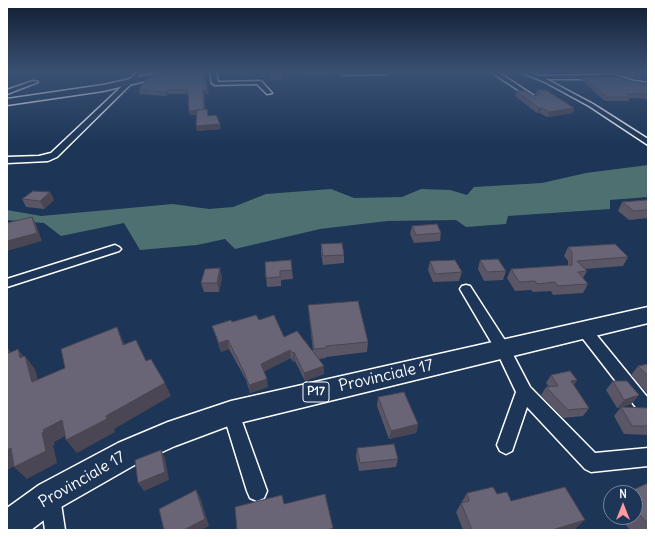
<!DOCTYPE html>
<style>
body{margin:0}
#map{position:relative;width:655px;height:537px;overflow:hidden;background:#1d3557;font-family:Delius,sans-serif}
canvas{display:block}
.frame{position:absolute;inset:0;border:8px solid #fff;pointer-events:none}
.north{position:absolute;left:603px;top:485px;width:40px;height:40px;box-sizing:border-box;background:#1d3557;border:1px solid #77869a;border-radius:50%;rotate:0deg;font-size:11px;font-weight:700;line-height:16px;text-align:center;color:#fff}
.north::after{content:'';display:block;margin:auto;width:14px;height:18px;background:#ff9aa2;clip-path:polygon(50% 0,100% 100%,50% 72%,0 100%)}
</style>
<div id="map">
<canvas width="655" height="537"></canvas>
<div class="frame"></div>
<div class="north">N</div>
</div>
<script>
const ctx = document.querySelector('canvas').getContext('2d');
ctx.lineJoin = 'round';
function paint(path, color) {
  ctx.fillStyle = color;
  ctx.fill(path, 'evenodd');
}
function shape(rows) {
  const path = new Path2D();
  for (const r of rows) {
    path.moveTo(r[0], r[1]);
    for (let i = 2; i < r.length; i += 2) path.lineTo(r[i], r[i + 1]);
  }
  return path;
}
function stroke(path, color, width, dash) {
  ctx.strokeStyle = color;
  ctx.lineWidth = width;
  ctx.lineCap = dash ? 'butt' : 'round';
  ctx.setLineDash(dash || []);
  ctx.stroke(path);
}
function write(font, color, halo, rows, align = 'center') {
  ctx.font = font + ' Delius,sans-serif';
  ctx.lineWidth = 3.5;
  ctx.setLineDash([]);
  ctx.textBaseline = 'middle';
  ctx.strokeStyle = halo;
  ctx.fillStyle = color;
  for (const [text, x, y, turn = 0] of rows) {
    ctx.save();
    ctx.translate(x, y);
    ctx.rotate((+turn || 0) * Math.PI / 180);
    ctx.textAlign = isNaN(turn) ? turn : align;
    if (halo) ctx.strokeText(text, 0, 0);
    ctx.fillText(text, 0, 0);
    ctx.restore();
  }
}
paint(shape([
 [648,165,648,197,610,200,610,209,508,216,506,224,466,227,456,220,387,221,320,229,235,249,225,239,197,245,140,250,124,223,61,236,44,223,7,220,7,210,41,216,173,204,209,209,233,207,266,194,331,189,354,198,402,197,421,189,450,190,467,195,474,187,542,183,586,173]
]), '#4e7071');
const street = shape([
 [137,72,143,72,57,157,48,161,7,163,7,157,39,156,51,153,137,72],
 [210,72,216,72,218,82,261,81,272,93,267,94,257,84,215,85,212,83,210,72],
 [341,72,390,72,387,74,343,75,341,74,341,72],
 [491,72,498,72,537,98,532,99,491,72],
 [521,72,529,72,538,76,615,75,634,81,648,83,648,87,633,85,614,79,546,79,593,104,648,139,648,145,589,106,545,82,521,72],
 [33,81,38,82,7,94,7,90,33,81],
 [115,245,119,247,121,249,119,251,7,287,7,279,115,245],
 [466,285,470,286,508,345,530,387,595,453,648,448,648,466,591,472,585,469,527,407,512,451,506,454,500,451,497,445,516,392,497,352,460,289,462,286,466,285],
 [585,326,590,327,648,398,648,418,642,415,580,335,578,331,580,327,585,326],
 [231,405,237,408,239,413,267,491,264,498,257,501,250,498,247,491,223,413,225,408,231,405],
 [50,487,57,490,60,497,65,530,45,530,40,497,43,490,50,487]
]);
const secondary = shape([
 [162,72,176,72,175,74,103,91,7,105,7,99,103,85,162,72]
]);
const primary = shape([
 [648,307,648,323,231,425,175,446,138,463,61,507,31,530,7,530,7,508,39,485,118,443,168,422,231,401,648,307]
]);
stroke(street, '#fff', 3);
stroke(secondary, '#fff', 3);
stroke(primary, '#fff', 3);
paint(street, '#1d3557');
paint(secondary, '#1d3557');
paint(primary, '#1d3557');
paint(shape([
 [170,72,210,72,209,74,204,74,209,94,204,94,205,109,208,116,221,129,197,131,196,115,190,115,189,111,189,94,168,94,166,96,140,94,139,90],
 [270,72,281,72,282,79,271,80],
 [303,72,333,72,333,74,325,74,325,76,303,76],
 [570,72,636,72,641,76,639,80,615,74,573,74],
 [582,77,648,84,648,99,630,98,629,101,605,101,581,80],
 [537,90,574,108,573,113,547,117,540,113,537,113,515,96,516,91,534,96,535,95],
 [50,192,54,200,44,209,26,207,22,199],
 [648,200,648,218,629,220,618,211,622,202],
 [412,226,441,233,440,241,414,243,410,234],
 [321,244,344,255,344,263,323,265,321,253],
 [568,247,628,257,623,266,585,269,587,271,583,278,588,284,583,293,553,295,551,291,533,292,531,290,515,291,507,278,511,269,568,265,568,261,564,256],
 [291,260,293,279,281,280,281,286,267,287,266,278],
 [480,260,506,271,503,280,484,281,478,269],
 [430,261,462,272,459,281,433,282,428,270],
 [222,277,219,292,204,292,201,283],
 [308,305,368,342,367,352,326,357,326,358,319,359,324,374,305,381,295,361,293,362,291,358,264,371,268,387,250,393,246,380,229,349,221,352,215,334,212,326,232,322,259,320,284,337,313,351,309,316],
 [648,364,648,394,631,375,638,366],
 [551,375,577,380,574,385,589,408,583,416,563,418,541,395,546,387,549,387,546,383],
 [613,381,639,395,631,404,622,407,648,408,648,435,624,434,614,416,621,407,617,408,606,390],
 [378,397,418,424,416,433,389,439,377,406],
 [357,448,398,459,396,467,359,471,356,457],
 [648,483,648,530,630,530,619,517,635,517,635,493],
 [467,493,497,494,511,501,575,530,463,530,456,512]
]), '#5a5665');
paint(shape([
 [203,72,210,72,209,74,203,74],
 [218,72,232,72,218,73],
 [233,72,262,72,234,75],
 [167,90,168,94,166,96,165,92],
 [203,90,208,90,209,94,204,94,205,114,190,115,189,111],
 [539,108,542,108,540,113,537,113],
 [574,108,573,113,547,117,549,112],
 [220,124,221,129,197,131,196,126],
 [50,192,54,200,44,209,40,201],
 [32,217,36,224,42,241,7,251,7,241],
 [220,268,222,277,219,292,217,283],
 [117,327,123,341,130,359,123,345],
 [228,340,229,349,221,352,219,343],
 [7,347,12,354,7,356],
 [18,349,26,360,25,356,35,369,42,395,32,382,20,358],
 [290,350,291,358,263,372,261,364],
 [294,352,295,361,293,362,293,353],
 [324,366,324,374,305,381,304,373],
 [267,379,268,387,250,393,249,385],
 [577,380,571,388,571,381],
 [165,383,171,396,114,429,115,432,77,453,66,440,106,416],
 [639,395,631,404,617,408,624,400],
 [62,420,72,433,54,442,55,445,53,445,57,463,27,479,14,467,42,433,43,430],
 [418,424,416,433,389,439,391,431],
 [11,448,24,461,7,470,7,450],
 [161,450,165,458,169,480,144,491,138,483],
 [196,490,200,497,209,526,201,530,184,530],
 [585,520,574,530,552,530]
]), '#4a4653');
const building = shape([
 [170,72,203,72,208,90,203,90,204,109,189,111,188,90,167,90,165,92,139,90,147,78,170,72],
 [270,72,281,72,282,75,270,76,270,72],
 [627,72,636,72,641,76,627,72],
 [582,77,615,77,635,82,648,84,648,94,627,94,630,97,607,97,582,77],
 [537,90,546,90,574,108,549,112,542,108,539,108,516,91,526,91,534,96,540,94,537,90],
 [207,109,208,116,216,115,220,124,196,126,197,110,207,109],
 [33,191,50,192,40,201,22,199,33,191],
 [647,200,648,200,648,210,634,211,622,202,647,200],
 [32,217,37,233,7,241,7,223,32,217],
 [437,224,441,233,416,235,412,226,437,224],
 [342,243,344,255,323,256,321,244,342,243],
 [615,244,628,257,577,261,587,271,578,272,588,284,558,286,555,282,537,284,535,281,519,282,511,269,572,265,572,252,568,247,615,244],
 [498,259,506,271,487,272,480,260,498,259],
 [291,260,292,270,280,271,280,277,266,278,265,262,291,260],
 [455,260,462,272,435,274,430,261,455,260],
 [220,268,217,283,201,283,205,269,220,268],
 [358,301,368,342,326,346,326,348,314,349,308,305,358,301],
 [256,315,259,320,274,315,284,337,297,331,324,366,304,373,294,352,293,353,290,350,261,364,267,379,249,385,244,372,228,340,219,343,212,326,231,320,232,322,256,315],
 [117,327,123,345,136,340,146,361,151,359,165,383,106,416,107,419,66,440,62,420,43,430,44,432,42,433,46,451,14,467,11,448,7,450,7,354,18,349,20,358,25,356,32,382,65,368,61,349,117,327],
 [648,364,648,376,638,366,648,364],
 [570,371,577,380,571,381,589,408,568,410,546,387,558,386,551,375,570,371],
 [613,381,627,381,639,395,624,400,613,381],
 [404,392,418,424,391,431,378,397,404,392],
 [621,407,648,408,648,426,632,426,621,407],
 [394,444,398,459,360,463,357,448,394,444],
 [161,450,165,472,138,483,135,460,161,450],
 [648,483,648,524,635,509,635,493,626,493,648,483],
 [493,487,497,494,507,492,511,501,565,487,585,520,552,530,472,530,461,503,469,501,467,493,493,487],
 [196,490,205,519,184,530,164,530,159,509,196,490],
 [325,494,333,528,327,530,301,530,301,529,299,530,237,530,235,507,282,495,284,504,325,494]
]);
paint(building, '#696476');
stroke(building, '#4a4653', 1);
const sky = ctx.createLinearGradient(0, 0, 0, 147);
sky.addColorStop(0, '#101d30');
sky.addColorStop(0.49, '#3a5174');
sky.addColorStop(1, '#3a517400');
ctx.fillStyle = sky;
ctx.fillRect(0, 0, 655, 147);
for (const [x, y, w] of [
 [316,392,26]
]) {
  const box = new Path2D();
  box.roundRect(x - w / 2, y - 10, w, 20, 3);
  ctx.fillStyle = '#1d3557';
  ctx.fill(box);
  stroke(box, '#fff', 1);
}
write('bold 12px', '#fff', null, [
 ["P17",316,392]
]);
write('16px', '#fff', '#1d3557', [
 ["Provinciale 17",386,376,-13],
 ["Provinciale 17",82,480,-30]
]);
</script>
